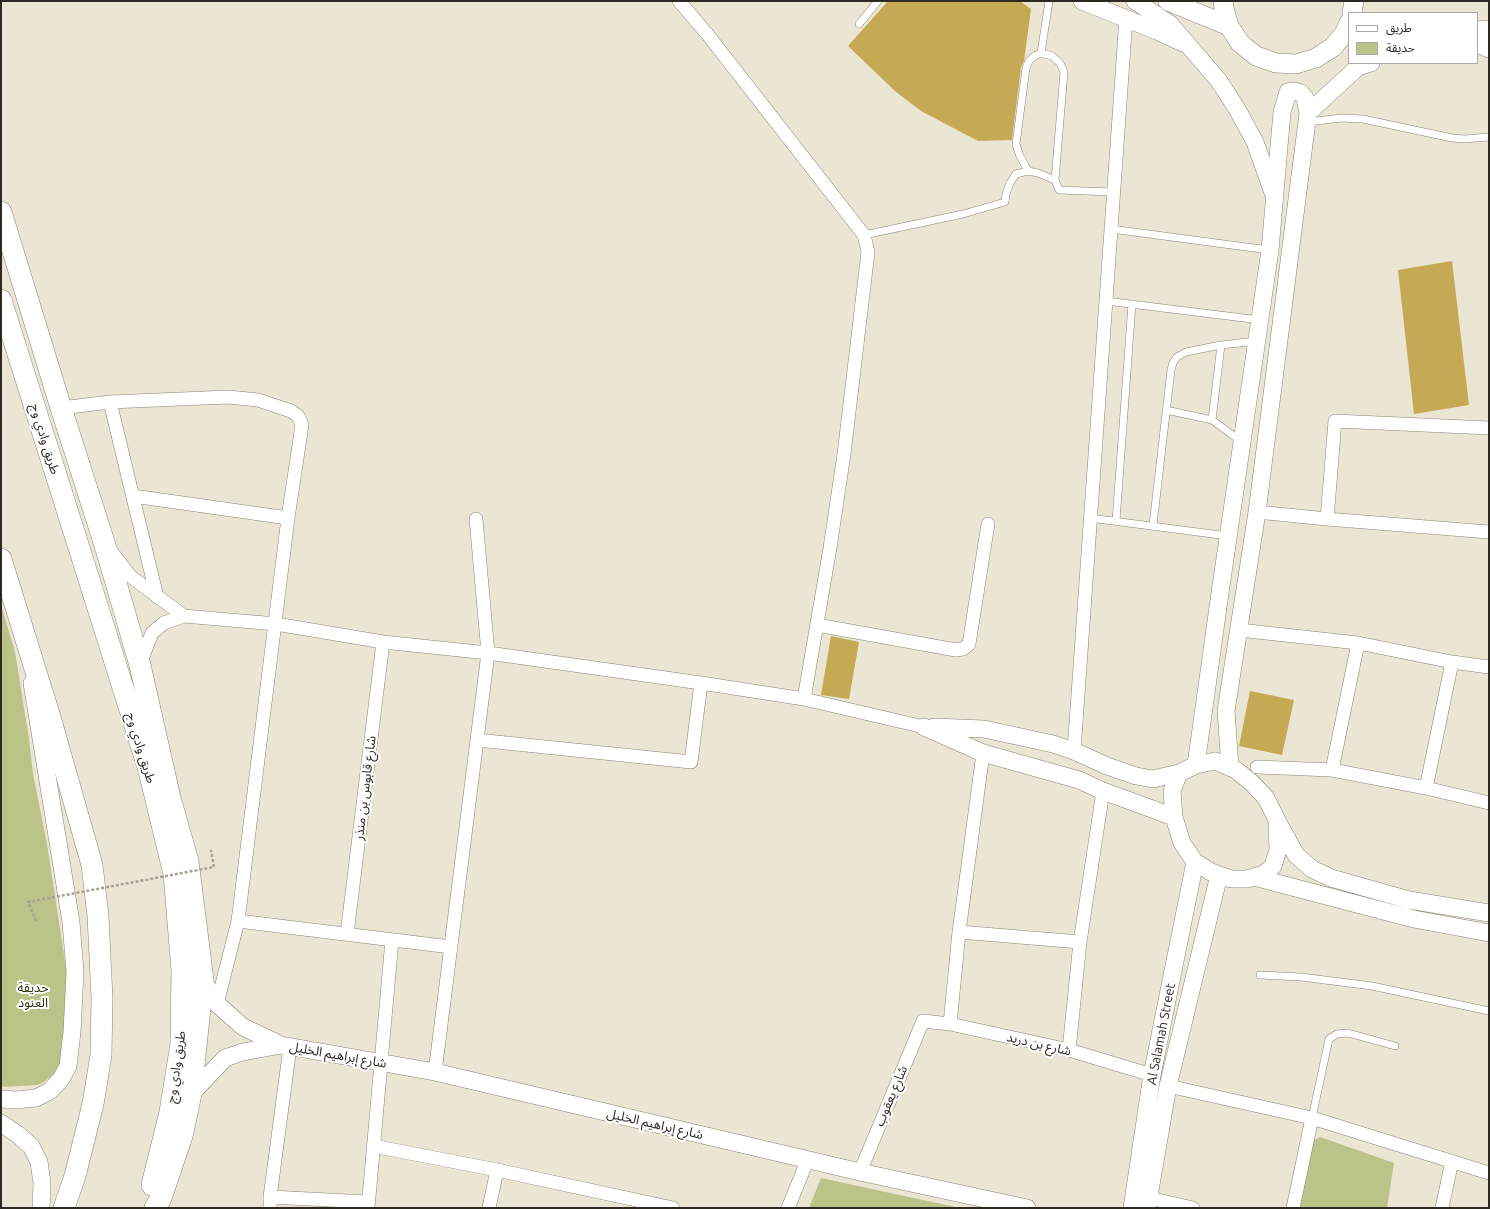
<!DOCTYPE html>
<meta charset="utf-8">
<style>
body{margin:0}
#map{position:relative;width:1490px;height:1209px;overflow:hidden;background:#ebe5d3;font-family:Ubuntu,"Noto Sans Arabic",sans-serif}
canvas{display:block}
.frame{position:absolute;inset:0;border:2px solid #2b2922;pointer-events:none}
.legend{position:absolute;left:1348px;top:12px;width:130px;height:52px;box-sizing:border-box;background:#fff;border:1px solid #aaa9a7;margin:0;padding:5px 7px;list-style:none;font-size:12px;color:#2b2922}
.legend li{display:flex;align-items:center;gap:8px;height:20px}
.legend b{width:20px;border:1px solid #aaa9a7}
</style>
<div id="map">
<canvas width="1490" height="1209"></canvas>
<div class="frame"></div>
<ul class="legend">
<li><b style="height:5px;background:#fff"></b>طريق</li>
<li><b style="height:11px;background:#bac388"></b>حديقة</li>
</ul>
</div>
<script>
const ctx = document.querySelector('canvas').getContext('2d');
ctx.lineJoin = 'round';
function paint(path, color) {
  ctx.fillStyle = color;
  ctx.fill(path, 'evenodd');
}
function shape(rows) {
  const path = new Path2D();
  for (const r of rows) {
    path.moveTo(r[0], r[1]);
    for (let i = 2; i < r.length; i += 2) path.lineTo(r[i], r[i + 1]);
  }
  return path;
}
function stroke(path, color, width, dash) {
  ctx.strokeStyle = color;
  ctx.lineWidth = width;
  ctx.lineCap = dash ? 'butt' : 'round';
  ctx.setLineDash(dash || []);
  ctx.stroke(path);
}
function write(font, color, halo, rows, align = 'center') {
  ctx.font = font + ' Ubuntu,"Noto Sans Arabic",sans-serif';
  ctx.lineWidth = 4;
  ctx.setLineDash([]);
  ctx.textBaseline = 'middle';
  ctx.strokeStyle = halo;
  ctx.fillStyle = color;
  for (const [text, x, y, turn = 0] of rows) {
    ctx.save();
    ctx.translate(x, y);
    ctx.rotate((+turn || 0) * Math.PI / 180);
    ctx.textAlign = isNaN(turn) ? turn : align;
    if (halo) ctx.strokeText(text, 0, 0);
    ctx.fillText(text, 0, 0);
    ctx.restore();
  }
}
paint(shape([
 [1,605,15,652,29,739,33,774,47,844,66,968,66,1012,60,1068,44,1082,38,1085,1,1087],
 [1320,1137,1394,1163,1387,1208,1298,1208,1310,1143],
 [821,1178,960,1208,809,1208]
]), '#bac388');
paint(shape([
 [888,1,1020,1,1031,9,1024,61,1021,67,1012,140,978,141,921,111,895,91,848,46],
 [1452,261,1469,405,1414,414,1398,270],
 [831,636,859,642,849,699,821,695],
 [1250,691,1294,700,1282,755,1239,746]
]), '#c6a955');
const service = shape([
 [859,24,878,1],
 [1041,53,1052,56,1060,63,1064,72,1055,180],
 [1308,122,1341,118,1363,119,1452,138,1465,139,1489,137],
 [1028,171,1019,154,1016,144,1026,68,1029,61,1034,56,1041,53,1049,1],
 [1111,229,1269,250],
 [864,235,963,214,1005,202,1006,194,1010,183,1016,174,1028,171,1038,173,1055,180,1059,190,1113,192],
 [1106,301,1260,320],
 [1166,410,1212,420,1242,442],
 [1212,420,1221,345],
 [1090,518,1228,536],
 [1116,521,1132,304],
 [1153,525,1171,370,1173,363,1177,357,1186,352,1221,345,1257,341],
 [1260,975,1301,977,1372,986,1489,1011],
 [1312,1118,1329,1039,1337,1034,1348,1033,1395,1046]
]);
const minor = shape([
 [679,1,708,35,864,235,868,252,844,454,830,548,804,699],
 [110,402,157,597],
 [61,408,110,402,228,397,258,400,291,411,298,416,302,425,288,518,238,921,217,1004],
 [133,496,288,518],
 [1257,512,1327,519,1489,532],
 [1327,519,1335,421,1489,428],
 [111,551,130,576,184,616],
 [817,625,956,650,963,649,969,644,988,524],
 [1239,630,1358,643,1452,662,1489,667],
 [140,664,152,633,164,623,184,616,276,624,383,642,488,653,701,683,804,699,924,727],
 [477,740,691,762,701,683],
 [1074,751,1126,18],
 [1257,767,1332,770,1426,788,1489,803],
 [1332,770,1358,643],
 [1426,788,1452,662],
 [238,921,451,947],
 [959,932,1080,942],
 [347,934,383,642],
 [950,1024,959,932,983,753],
 [1069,1050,1080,942,1103,791],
 [435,1072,488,653,476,519],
 [1168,1086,1312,1118,1489,1173],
 [373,1146,497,1170,673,1208],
 [860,1172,923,1021,950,1024,1069,1050,1152,1075],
 [270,1197,368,1202],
 [1149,1198,1193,1208],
 [270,1208,270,1197,290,1047],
 [368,1208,392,940],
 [489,1208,497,1170],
 [788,1208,808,1159],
 [1293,1208,1312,1118],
 [1442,1208,1452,1161]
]);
const tertiary = shape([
 [1082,1,1157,31,1183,43],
 [1135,1,1170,24,1219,81,1237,109,1255,142,1273,193],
 [1477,44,1489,49],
 [1308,113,1358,67,1371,63],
 [924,727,983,753,1079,780,1103,791,1174,817],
 [934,727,984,729,1053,744,1074,751,1107,766,1136,776,1153,779,1179,773],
 [1215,761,1236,770,1252,783,1266,798,1277,820,1278,850,1273,866,1264,874,1247,879,1231,879,1211,872,1195,862,1182,843,1174,817,1172,791,1179,773,1196,765,1215,761],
 [1196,765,1220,593,1270,250,1282,112,1288,92,1294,91,1301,93,1305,98,1308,113,1257,512,1226,711,1230,767],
 [1279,824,1296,855,1312,869,1331,878,1409,900,1489,913],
 [1254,877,1414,919,1489,933],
 [203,980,217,1004,243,1027,281,1045,435,1072,860,1172,1027,1208],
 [191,1094,225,1058,243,1052,281,1045],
 [1,1099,16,1100,36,1098,50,1091,61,1079,68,1066,72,1032,75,972,71,922,32,683],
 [1,1123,17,1134,31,1146,39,1162,42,1183,41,1208],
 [1132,1208,1152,1075,1195,862],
 [1147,1208,1168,1086,1219,875]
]);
const secondary = shape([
 [1168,1,1229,26],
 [1223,1,1224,8,1229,26,1240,43,1256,56,1276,63,1296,64,1316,58,1333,47,1344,34,1349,23],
 [1352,13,1354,1],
 [1477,31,1489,30]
]);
const primary = shape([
 [1,212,61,408,104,542,140,665,170,798,188,861,203,980,191,1094,182,1136,161,1198,155,1208],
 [1,300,148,767,174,874,182,970,181,1044,170,1112,152,1185],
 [1,559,50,717,92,865,98,916,102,998,101,1055,93,1104,75,1176,64,1208]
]);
stroke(service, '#898474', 8);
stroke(minor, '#898474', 14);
stroke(tertiary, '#898474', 18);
stroke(secondary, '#898474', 20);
stroke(primary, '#898474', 22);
stroke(service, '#fff', 7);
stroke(minor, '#fff', 13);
stroke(tertiary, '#fff', 17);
stroke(secondary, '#fff', 19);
stroke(primary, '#fff', 21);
stroke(shape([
 [36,921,28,902,214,867,211,850]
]), '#a7a294', 2.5, [3, 2]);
write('13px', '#2b2922', '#fff', [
 ["طريق وادي وج",45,439,73],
 ["طريق وادي وج",141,748,73],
 ["شارع قابوس بن منذر",365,788,-83],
 ["Al Salamah Street",1161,1034,-79],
 ["شارع بن دريد",1039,1044,13],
 ["شارع إبراهيم الخليل",338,1055,10],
 ["طريق وادي وج",176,1067,-82],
 ["شارع يعقوب",891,1096,-67],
 ["شارع إبراهيم الخليل",655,1124,13]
]);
write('13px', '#2e320d', '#fff', [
 ["حديقة",33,988],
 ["العنود",33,1003]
]);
</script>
